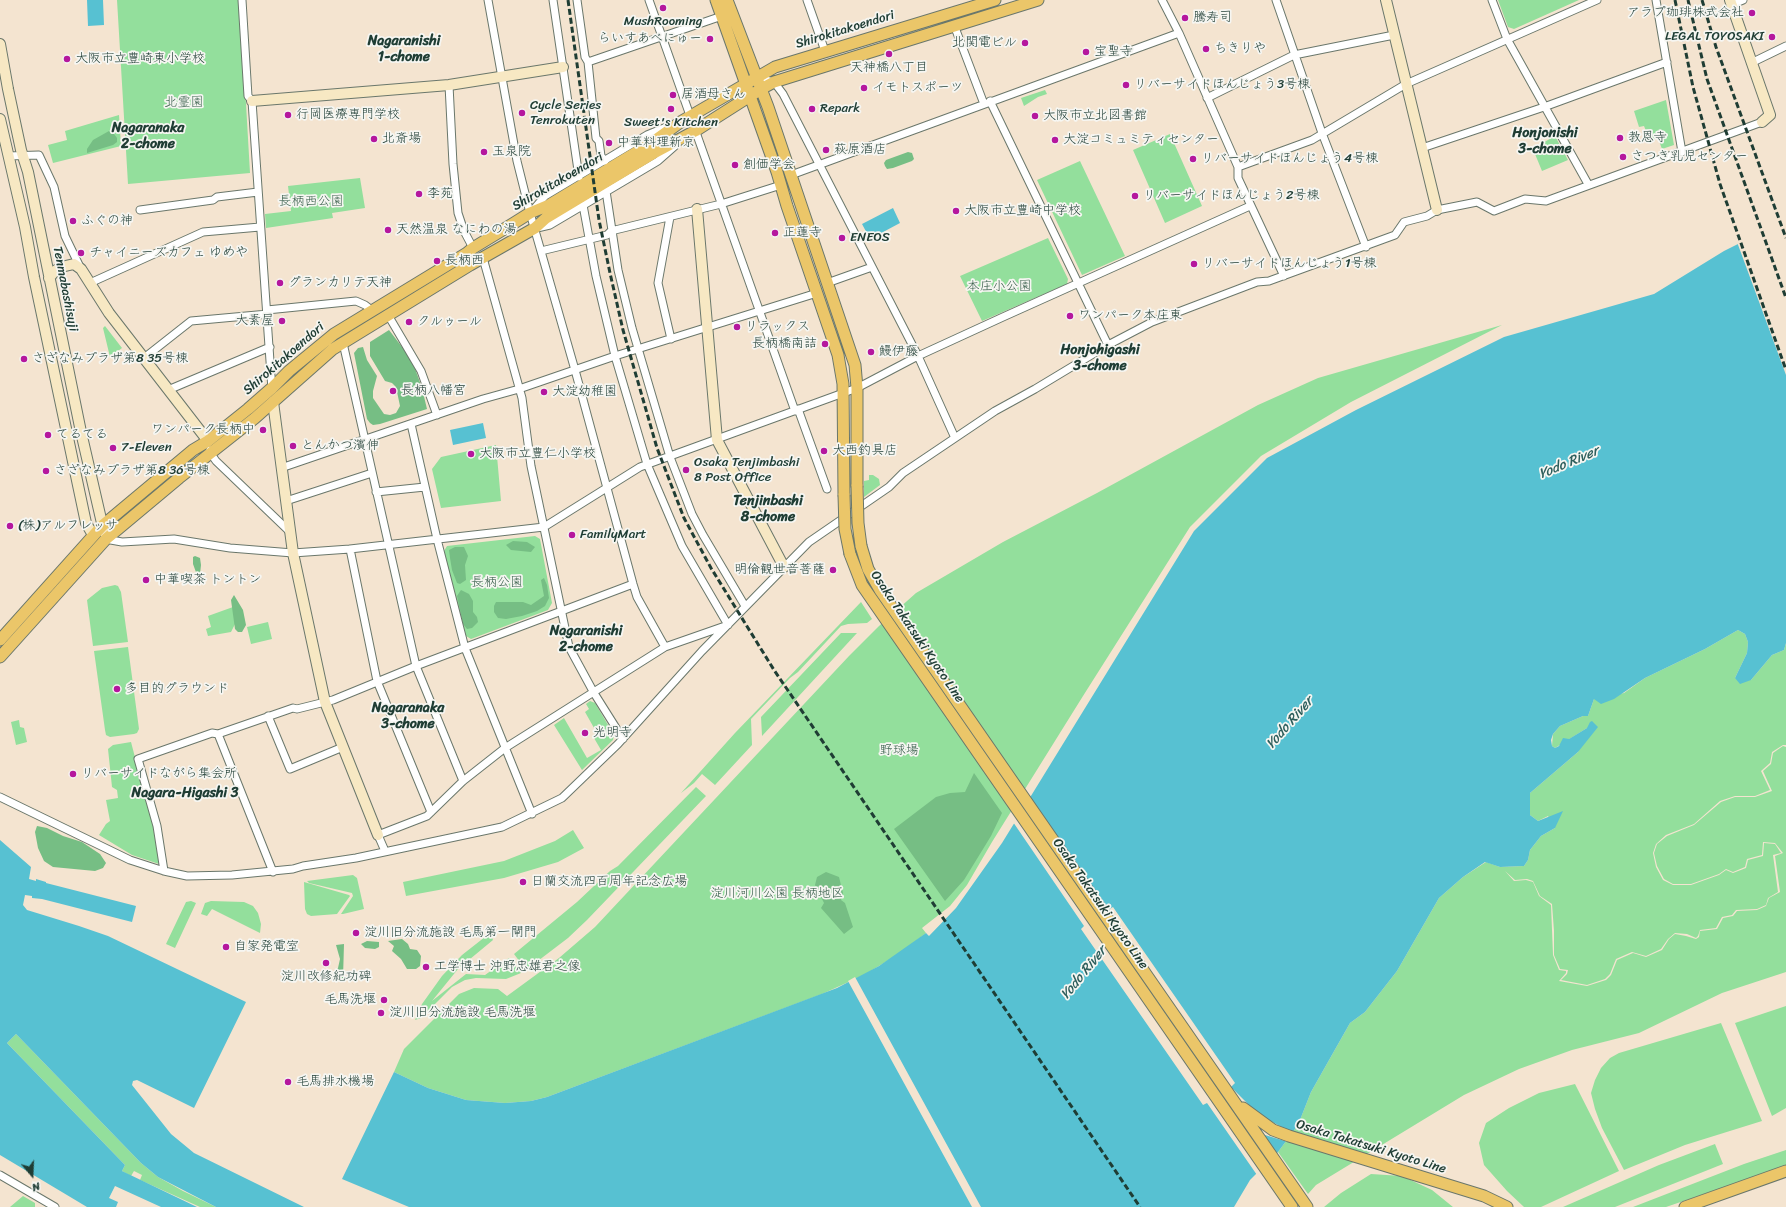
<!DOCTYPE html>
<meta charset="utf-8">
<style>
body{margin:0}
#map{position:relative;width:1786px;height:1207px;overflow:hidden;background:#f4e4d0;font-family:Sriracha,sans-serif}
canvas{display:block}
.north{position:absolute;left:12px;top:1155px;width:40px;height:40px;-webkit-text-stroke:3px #f6f6f2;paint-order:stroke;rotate:161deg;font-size:11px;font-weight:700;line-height:16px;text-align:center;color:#1f3d34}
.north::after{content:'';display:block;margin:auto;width:14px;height:18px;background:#1f3d34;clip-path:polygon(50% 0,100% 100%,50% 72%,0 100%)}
</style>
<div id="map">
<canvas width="1786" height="1207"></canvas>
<div class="north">N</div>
</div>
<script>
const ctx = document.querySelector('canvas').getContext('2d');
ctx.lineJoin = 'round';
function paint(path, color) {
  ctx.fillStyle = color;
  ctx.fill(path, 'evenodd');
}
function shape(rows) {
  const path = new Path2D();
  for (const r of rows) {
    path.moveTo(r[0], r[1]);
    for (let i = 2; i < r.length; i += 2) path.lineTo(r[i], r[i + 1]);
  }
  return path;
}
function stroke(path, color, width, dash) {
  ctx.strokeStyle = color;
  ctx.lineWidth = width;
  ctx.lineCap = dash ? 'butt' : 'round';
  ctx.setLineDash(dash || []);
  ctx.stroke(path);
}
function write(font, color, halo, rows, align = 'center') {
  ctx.font = font + ' Sriracha,"Klee One",sans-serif';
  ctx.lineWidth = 3.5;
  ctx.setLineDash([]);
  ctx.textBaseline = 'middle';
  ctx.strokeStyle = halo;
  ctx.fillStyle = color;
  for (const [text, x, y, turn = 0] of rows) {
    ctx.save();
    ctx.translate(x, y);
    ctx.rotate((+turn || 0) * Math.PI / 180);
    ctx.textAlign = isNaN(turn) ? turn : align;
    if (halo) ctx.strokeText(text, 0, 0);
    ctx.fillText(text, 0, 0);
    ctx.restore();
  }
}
paint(shape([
 [117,0,240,0,250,173,128,184],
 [1498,0,1579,0,1514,29,1508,27],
 [1045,90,1047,94,1038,97,1024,106,1021,98],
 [1666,100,1674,145,1662,149,1658,138,1650,141,1644,126,1639,127,1634,111],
 [119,115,121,146,53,163,48,145,67,140,65,131],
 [1170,134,1202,206,1165,223,1133,150],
 [1555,136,1568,160,1542,171,1535,154,1542,151,1539,145],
 [1080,161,1125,256,1082,275,1037,180],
 [360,178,365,208,332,213,333,218,266,228,265,214,291,211,288,186],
 [1048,238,1068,279,1067,284,982,321,960,276],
 [1502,325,1351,402,1261,456,1190,527,1083,696,992,842,967,885,950,906,922,928,926,933,902,952,864,975,822,994,547,1097,531,1101,505,1103,466,1100,428,1088,394,1072,404,1049,459,994,474,988,498,989,507,996,559,958,595,927,849,656,879,626,916,593,1003,542,1097,493,1258,405,1318,378],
 [105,326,122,348,110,357,103,328],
 [496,445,501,501,441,508,432,469,441,457],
 [869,475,873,475,879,479,880,485,864,497,864,481,869,480],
 [535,536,540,539,552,603,548,610,471,639,466,636,444,551,447,546],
 [115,585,118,586,121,592,128,642,93,646,87,600,102,588],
 [861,602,872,619,867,623,848,624,841,626,798,672,790,678,751,719,752,745,715,785,702,774,694,783,681,793,735,733],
 [233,607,236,622,231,632,208,636,206,629,211,627,208,616],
 [268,622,272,639,251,644,247,627],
 [1738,630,1745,634,1748,642,1747,653,1735,678,1751,680,1772,655,1784,650,1786,643,1786,745,1783,745,1772,752,1770,763,1761,771,1770,790,1755,796,1735,796,1720,801,1694,824,1666,835,1656,844,1653,853,1656,867,1663,880,1673,885,1691,885,1719,875,1726,870,1733,873,1746,868,1748,860,1763,856,1764,843,1775,844,1781,853,1773,855,1778,892,1768,898,1766,905,1757,909,1736,910,1732,915,1722,917,1716,928,1700,930,1698,936,1696,938,1687,934,1675,933,1668,939,1661,949,1646,956,1632,952,1616,959,1610,974,1605,979,1587,985,1561,980,1567,974,1568,970,1560,969,1554,955,1554,931,1552,904,1540,896,1533,881,1527,879,1515,880,1505,871,1514,881,1526,880,1533,882,1539,896,1551,905,1553,955,1559,970,1566,971,1566,973,1559,981,1587,986,1606,980,1611,975,1617,960,1633,953,1646,957,1662,950,1669,939,1675,934,1686,936,1696,939,1699,937,1700,931,1717,929,1723,918,1733,916,1737,911,1757,910,1766,906,1769,898,1780,892,1775,856,1783,853,1775,843,1763,842,1762,855,1747,859,1745,867,1733,872,1726,869,1719,874,1691,884,1673,884,1664,879,1657,866,1654,853,1657,844,1667,836,1694,825,1721,802,1735,797,1755,797,1772,791,1763,771,1771,764,1773,753,1783,746,1786,747,1786,972,1722,993,1639,1033,1572,1050,1519,1069,1464,1095,1316,1185,1308,1194,1278,1152,1298,1125,1311,1092,1350,1023,1365,1012,1397,971,1439,898,1463,877,1486,862,1500,867,1524,866,1528,860,1530,850,1541,836,1555,828,1548,816,1538,821,1530,815,1530,793,1578,752,1587,728,1555,748,1552,746,1553,734,1560,726,1583,716,1588,716,1594,699,1624,693,1645,678,1705,649],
 [841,633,857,633,762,736,761,717],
 [128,647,139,729,137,733,134,734,110,737,106,735,105,730,94,651],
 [590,701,595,703,614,735,613,740,582,770,554,725,564,718,587,758,601,750,594,738,598,735,585,712,589,709,586,704],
 [19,720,20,727,24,728,27,742,16,745,11,722],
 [131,742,153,826,159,864,132,855,99,835,106,824,110,821,106,800,118,798,117,790,112,787,108,749,113,745],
 [696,787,706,796,587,920,568,938,526,970,514,954,577,902,610,871,618,866],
 [573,830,584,848,558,862,504,878,406,896,403,882,504,861,555,841],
 [353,875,357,878,364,909,343,914,341,914,353,896,352,893,309,883,307,881],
 [304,882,349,895,350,896,337,914,311,916,307,914,305,909],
 [191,901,196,903,175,948,166,944,186,902],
 [211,901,244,902,253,906,258,913,261,924,260,933,212,909,207,916,201,914,205,903],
 [490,933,493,940,458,969,432,1001,466,974,485,975,509,958,521,973,506,979,476,978,465,980,452,987,421,1018,415,1020,422,1004,442,976,462,955],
 [1786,1006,1786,1108,1772,1116,1735,1023],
 [1721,1023,1762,1121,1685,1145,1624,1170,1602,1128,1595,1109,1591,1093,1595,1080,1601,1068,1610,1058,1619,1053],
 [16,1034,141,1163,158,1177,183,1191,216,1207,200,1207,140,1180,142,1175,134,1171,131,1176,122,1171,125,1165,7,1043],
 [1575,1084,1619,1171,1541,1207,1524,1207,1507,1191,1484,1165,1479,1143,1486,1123,1509,1108,1539,1093],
 [1715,1144,1723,1164,1615,1207,1563,1207,1659,1165],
 [1786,1150,1786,1166,1666,1207,1633,1207,1744,1164],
 [1371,1174,1402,1176,1432,1190,1453,1207,1324,1207,1341,1193],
 [23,1196,35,1203,35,1207,10,1207]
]), '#93df9c');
paint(shape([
 [109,131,114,134,117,138,117,142,113,145,87,153,87,149,93,140],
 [908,152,912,153,914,159,912,161,893,168,887,169,885,166,884,163,886,160],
 [389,330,412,360,422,388,427,409,380,424,373,425,370,423,367,419,354,353,358,348,363,347,367,360,377,376,373,391,373,398,384,414,390,415,396,413,400,406,396,387,392,383,385,381,370,356,370,342],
 [513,541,527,542,535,547,531,552,511,550,506,545],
 [455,547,464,547,468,556,465,565,466,580,460,584,457,583,452,570,450,558,449,550],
 [195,556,200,558,201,565,200,574,197,575,193,564,193,557],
 [544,578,547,585,549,598,545,606,537,611,522,616,506,619,498,618,494,612,494,606,496,602,523,602,531,605,544,596,541,580],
 [461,590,469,594,473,601,473,612,477,617,478,622,472,628,467,629,463,624,457,596],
 [234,595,243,610,246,625,242,632,238,632,235,629,231,600],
 [974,773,1002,813,991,836,964,880,945,901,894,829,936,797,950,793,965,792],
 [37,826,47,828,63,836,82,842,100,854,106,863,103,868,95,871,53,867,44,861,38,848,35,832],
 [826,872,839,877,843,893,841,900,845,903,853,927,844,934,821,908,824,903,815,885,817,877],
 [402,939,408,944,410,949,417,950,421,956,420,966,416,969,407,969,401,959,392,951,394,946,388,941],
 [367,941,379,942,379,947,375,949,365,948,361,944],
 [344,944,343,978,340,980,330,979,338,968,340,959,336,945]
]), '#76be84');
paint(shape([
 [87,0,103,0,104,25,88,26],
 [893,208,900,223,870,239,862,224],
 [1786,220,1786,643,1784,650,1772,655,1751,680,1740,684,1735,678,1747,653,1748,642,1745,634,1738,630,1705,649,1645,678,1614,699,1601,704,1594,699,1588,716,1583,716,1560,726,1553,734,1551,740,1552,746,1555,748,1559,746,1563,738,1569,739,1587,728,1590,722,1592,721,1598,727,1578,752,1530,793,1530,815,1538,821,1563,811,1555,828,1541,836,1530,850,1528,860,1524,866,1500,867,1485,862,1463,877,1439,898,1397,971,1365,1012,1350,1023,1311,1092,1298,1125,1278,1152,1250,1180,1234,1207,409,1207,342,1179,394,1072,428,1088,466,1100,505,1103,531,1101,547,1097,837,988,879,966,926,933,929,936,956,908,1002,843,1194,531,1267,458,1356,410,1504,337,1654,294,1724,251],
 [483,423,486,438,453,445,450,430],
 [0,840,31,867,29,879,36,881,36,879,46,882,46,883,136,906,132,922,42,899,32,898,32,896,25,895,23,905,27,910,79,926,108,936,246,1002,194,1108,137,1080,133,1081,132,1085,171,1134,194,1153,304,1207,216,1207,158,1177,141,1163,16,1034,7,1043,125,1165,122,1171,197,1207,161,1207,115,1186,109,1198,118,1202,116,1207,87,1207,0,1155]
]), '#57c1d2');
paint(shape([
 [1786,218,1786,375,1737,242],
 [1029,795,1108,910,1113,907,1235,1083,1231,1087,1252,1108,1269,1120,1287,1130,1288,1142,1265,1135,1264,1136,1278,1155,1257,1175,1207,1103,1203,1105,1081,929,1084,926,1013,822],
 [855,977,981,1207,972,1207,848,981]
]), '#f4e4d0');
const street = shape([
 [242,0,248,96,252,101,272,390],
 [488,0,517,161,530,213,575,370,633,584,637,597,665,647],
 [553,0,579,177],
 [577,0,585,57,588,62,596,138,599,141,601,156,605,161],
 [649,0,795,411],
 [807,0,825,51],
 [1162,0,1179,33,1238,167],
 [1276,0,1322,133,1366,247],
 [1492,0,1507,39,1588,184],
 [1656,0,1682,152],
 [1731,5,1743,0],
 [954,25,984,104],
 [588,62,722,16],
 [1751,63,1786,46],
 [756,78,774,82,783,94,918,356,955,438],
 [449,85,453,164,458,213,464,231,473,248],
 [1207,98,1294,55,1394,35],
 [990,101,1108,345],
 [1422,148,1544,107,1667,62],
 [8,156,39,155,54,187,65,236,80,267],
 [791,175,1179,33],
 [606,191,618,270,632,328,670,457,692,514,703,535,745,606],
 [140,210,213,200,217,197,258,192],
 [533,210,545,196,647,135,669,126],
 [670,217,658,283,671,339],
 [537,228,550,225,658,161,675,146],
 [541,251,607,235,611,231,721,204,781,185],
 [483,258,522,398,531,466,569,647,594,693,623,739],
 [1284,276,1238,178,1238,167,1312,140,1406,84,1597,0],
 [90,283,203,232,260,227],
 [827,283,872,267],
 [267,310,356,301,365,305,373,311],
 [388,315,421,371,437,415],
 [343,343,416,666,463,781],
 [144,358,191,321,268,314],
 [168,390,270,347],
 [798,409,827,489],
 [411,424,437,539,465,648,532,814],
 [210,450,211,454,216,461,290,532],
 [281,468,483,399,519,389,615,356,817,293],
 [376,492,425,487],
 [286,501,372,473],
 [105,539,122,542,174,539,230,548,293,553,350,549,544,527,640,467,857,388,918,356,1003,317,1250,206],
 [350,549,377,681,431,812],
 [268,716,290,769,343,747],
 [218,734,273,872],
 [0,797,130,860,164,871,187,876,232,875,293,869,303,866,356,858,502,827,562,798,618,744,702,651,809,542,889,487,903,473,995,411,1035,389,1108,345,1152,322,1257,282,1269,281,1395,235,1404,222,1427,216,1437,210,1477,202,1494,211,1525,199,1546,201,1762,122],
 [385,851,378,835,427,816,463,781,505,748,665,647,728,625,682,546,647,464,615,356,596,276,583,205],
 [164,871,157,826,138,759,212,733,218,734,293,708,297,709,333,700,416,666,633,584],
 [0,1175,55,1207]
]);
const secondary = shape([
 [1386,0,1437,210],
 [1730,0,1770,115,1762,122],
 [0,44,8,89,21,150,28,172,81,432,104,532],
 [252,101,449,85,563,67],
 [0,119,25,227,34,277,86,523,93,535],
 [697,209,717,440,784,567],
 [49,278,55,271,61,267,74,264,81,269,109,313,208,441],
 [273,402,293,553,325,702,378,835]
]);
const primary = shape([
 [716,0,777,172,787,206,838,355,843,384,844,495],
 [727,0,768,107,855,365,857,388,857,486],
 [861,546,868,569,880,590,1307,1207],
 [850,554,862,585,1292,1207],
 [0,640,102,526,193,450,208,441,248,409,272,388,289,371,334,334,467,253,473,248,514,223,530,213,549,205,650,144,682,121,775,67,995,0],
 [0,657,106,539,179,478,255,418,333,349,359,333,470,265,535,228,546,218,654,153,695,131,761,89,774,82,1038,0],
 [1243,1108,1273,1130,1289,1136,1484,1196,1507,1207],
 [1685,1207,1786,1171]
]);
stroke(street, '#6a776b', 9);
stroke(secondary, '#6a776b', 12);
stroke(primary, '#6a776b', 13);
stroke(street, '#fff', 7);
stroke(secondary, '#f7e8c3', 10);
stroke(primary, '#ebc669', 11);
stroke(shape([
 [568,0,599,220,610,273,623,330,657,448,684,518,711,568,774,670,1140,1207],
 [1675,0,1693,87,1720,184,1786,370],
 [1688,0,1707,79,1786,298],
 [1702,0,1716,47,1786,238]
]), '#1f3d34', 3, [6, 3]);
const primaryBridge = shape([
 [857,486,858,523,861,546],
 [844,495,845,529,850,554]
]);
stroke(primaryBridge, '#6a776b', 13, []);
stroke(primaryBridge, '#ebc669', 11);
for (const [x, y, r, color] of [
 [663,8,4,"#b5179e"],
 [1752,13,4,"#b5179e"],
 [1185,18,4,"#b5179e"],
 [1772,37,4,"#b5179e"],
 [710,39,4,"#b5179e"],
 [1025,43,4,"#b5179e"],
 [1206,49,4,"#b5179e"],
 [1086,52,4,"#b5179e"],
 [889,54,4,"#b5179e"],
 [67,59,4,"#b5179e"],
 [1126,85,4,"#b5179e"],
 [864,88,4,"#b5179e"],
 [673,95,4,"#b5179e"],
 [671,109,4,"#b5179e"],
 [812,109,4,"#b5179e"],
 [522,113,4,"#b5179e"],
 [288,115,4,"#b5179e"],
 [1035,116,4,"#b5179e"],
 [1620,138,4,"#b5179e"],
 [374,139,4,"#b5179e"],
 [1055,140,4,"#b5179e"],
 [609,143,4,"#b5179e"],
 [826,150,4,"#b5179e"],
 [484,152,4,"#b5179e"],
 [1623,157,4,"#b5179e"],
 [1193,159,4,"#b5179e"],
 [735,165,4,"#b5179e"],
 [419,194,4,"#b5179e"],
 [1135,196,4,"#b5179e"],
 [956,211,4,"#b5179e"],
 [73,221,4,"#b5179e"],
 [388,230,4,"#b5179e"],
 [775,233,4,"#b5179e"],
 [842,238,4,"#b5179e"],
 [81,253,4,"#b5179e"],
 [437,261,4,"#b5179e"],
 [1194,264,4,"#b5179e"],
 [280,283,4,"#b5179e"],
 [1070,316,4,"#b5179e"],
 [282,321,4,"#b5179e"],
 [409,322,4,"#b5179e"],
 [737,327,4,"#b5179e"],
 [825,344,4,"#b5179e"],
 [871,352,4,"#b5179e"],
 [24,359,4,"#b5179e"],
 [393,391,4,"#b5179e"],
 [544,392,4,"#b5179e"],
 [263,430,4,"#b5179e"],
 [48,435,4,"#b5179e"],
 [293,446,4,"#b5179e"],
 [113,448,4,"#b5179e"],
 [824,451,4,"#b5179e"],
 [471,454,4,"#b5179e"],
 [686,470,4,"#b5179e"],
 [46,471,4,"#b5179e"],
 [10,526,4,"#b5179e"],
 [572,535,4,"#b5179e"],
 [833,570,4,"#b5179e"],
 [146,580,4,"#b5179e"],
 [117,689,4,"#b5179e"],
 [585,733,4,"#b5179e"],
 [73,774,4,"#b5179e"],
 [523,882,4,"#b5179e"],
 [356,933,4,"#b5179e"],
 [226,947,4,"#b5179e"],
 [326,963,4,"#b5179e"],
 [426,967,4,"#b5179e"],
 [384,1000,4,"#b5179e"],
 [381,1013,4,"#b5179e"],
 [288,1082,4,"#b5179e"]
]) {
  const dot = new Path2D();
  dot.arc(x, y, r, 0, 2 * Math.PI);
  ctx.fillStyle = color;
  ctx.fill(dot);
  stroke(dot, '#f6f6f2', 1.5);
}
write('13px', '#1f3d34', '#f6f6f2', [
 ["アラブ珈琲株式会社",1744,13,"right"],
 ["騰寿司",1193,18],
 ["MushRooming",663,22,"center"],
 ["LEGAL TOYOSAKI",1764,37,"right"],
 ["らいすあべにゅー",702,39,"right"],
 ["北関電ビル",1017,43,"right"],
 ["ちきりや",1214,49],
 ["宝聖寺",1094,52],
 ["大阪市立豊崎東小学校",75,59],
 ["天神橋八丁目",889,68,"center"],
 ["リバーサイドほんじょう3号棟",1134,85],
 ["イモトスポーツ",872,88],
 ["居酒母さん",681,95],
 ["Cycle Series",530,106],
 ["Tenrokuten",530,121],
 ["Repark",820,109],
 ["行岡医療専門学校",296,115],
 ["大阪市立北図書館",1043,116],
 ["Sweet's Kitchen",671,123,"center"],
 ["教恩寺",1628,138],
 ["北斎場",382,139],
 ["大淀コミュミティセンター",1063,140],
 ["中華料理新京",617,143],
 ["萩原酒店",834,150],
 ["玉泉院",492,152],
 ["さつき乳児センター",1631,157],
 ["リバーサイドほんじょう4号棟",1201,159],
 ["創価学会",743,165],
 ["李苑",427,194],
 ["リバーサイドほんじょう2号棟",1143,196],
 ["大阪市立豊崎中学校",964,211],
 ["ふぐの神",81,221],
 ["天然温泉 なにわの湯",396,230],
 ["正蓮寺",783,233],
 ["ENEOS",850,238],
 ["チャイニーズカフェ ゆめや",89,253],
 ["長柄西",445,261],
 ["リバーサイドほんじょう1号棟",1202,264],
 ["グランカリテ天神",288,283],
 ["ワンパーク本庄東",1078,316],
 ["大素屋",274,321,"right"],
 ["クルゥール",417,322],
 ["リラックス",745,327],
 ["長柄橋南詰",817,344,"right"],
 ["鰻伊藤",879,352],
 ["さざなみプラザ第8 35号棟",32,359],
 ["長柄八幡宮",401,391],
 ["大淀幼稚園",552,392],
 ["ワンパーク長柄中",255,430,"right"],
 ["てるてる",56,435],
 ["とんかつ濱伸",301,446],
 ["7-Eleven",121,448],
 ["大西釣具店",832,451],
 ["大阪市立豊仁小学校",479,454],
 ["Osaka Tenjimbashi",694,463],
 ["8 Post Office",694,478],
 ["さざなみプラザ第8 36号棟",54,471],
 ["(株)アルフレッサ",18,526],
 ["FamilyMart",580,535],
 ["明倫観世音菩薩",825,570,"right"],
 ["中華喫茶 トントン",154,580],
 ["多目的グラウンド",125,689],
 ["光明寺",593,733],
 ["リバーサイドながら集会所",81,774],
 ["日蘭交流四百周年記念広場",531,882],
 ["淀川旧分流施設 毛馬第一閘門",364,933],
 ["自家発電室",234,947],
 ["工学博士 沖野忠雄君之像",434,967],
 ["淀川改修紀功碑",326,977,"center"],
 ["毛馬洗堰",376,1000,"right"],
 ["淀川旧分流施設 毛馬洗堰",389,1013],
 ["毛馬排水機場",296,1082]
], 'left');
write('13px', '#1f3d34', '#f6f6f2', [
 ["Shirokitakoendori",845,30,-17],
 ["Shirokitakoendori",558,182,-30],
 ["Tenmabashisuji",65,289,79],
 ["Shirokitakoendori",284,359,-41],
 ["Osaka Takatsuki Kyoto Line",917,637,56],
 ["Osaka Takatsuki Kyoto Line",1100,904,55],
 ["Osaka Takatsuki Kyoto Line",1371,1147,17]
]);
write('13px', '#365d49', '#f6f6f2', [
 ["北霊園",184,103],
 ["長柄西公園",311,202],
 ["本庄小公園",999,287],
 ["長柄公園",497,583],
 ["野球場",899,751],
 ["淀川河川公園 長柄地区",777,894]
]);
write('bold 14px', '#1f3d34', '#f6f6f2', [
 ["Nagaranishi",404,41],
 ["1-chome",404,57],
 ["Nagaranaka",148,128],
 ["2-chome",148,144],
 ["Honjonishi",1545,133],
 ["3-chome",1545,149],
 ["Honjohigashi",1100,350],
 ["3-chome",1100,366],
 ["Tenjinbashi",768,501],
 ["8-chome",768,517],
 ["Nagaranishi",586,631],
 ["2-chome",586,647],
 ["Nagaranaka",408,708],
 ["3-chome",408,724],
 ["Nagara-Higashi 3",185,793]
]);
write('italic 14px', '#2d5e5c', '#f6f6f2', [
 ["Yodo River",1569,463,-23],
 ["Yodo River",1290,723,-49],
 ["Yodo River",1084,973,-51]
]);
</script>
